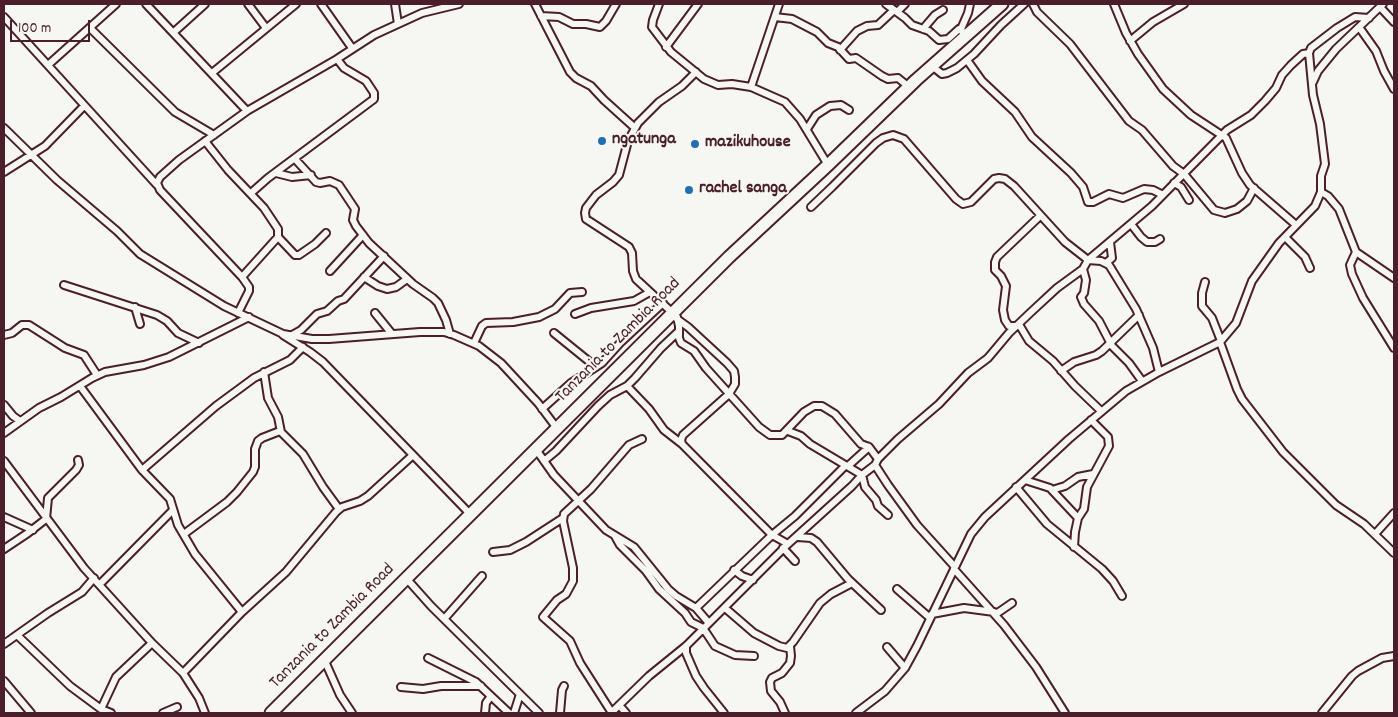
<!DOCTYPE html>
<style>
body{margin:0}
#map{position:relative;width:1398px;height:717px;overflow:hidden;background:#f6f6f2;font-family:Dekko,sans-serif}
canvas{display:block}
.frame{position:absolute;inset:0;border:5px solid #4a1f2b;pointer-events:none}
.scale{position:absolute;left:10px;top:20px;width:80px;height:22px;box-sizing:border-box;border:2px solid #4a1f2b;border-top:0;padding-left:6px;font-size:15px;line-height:18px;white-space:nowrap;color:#4a1f2b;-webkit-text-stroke:4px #f6f6f2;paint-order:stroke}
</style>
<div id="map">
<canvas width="1398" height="717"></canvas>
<div class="frame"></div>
<div class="scale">100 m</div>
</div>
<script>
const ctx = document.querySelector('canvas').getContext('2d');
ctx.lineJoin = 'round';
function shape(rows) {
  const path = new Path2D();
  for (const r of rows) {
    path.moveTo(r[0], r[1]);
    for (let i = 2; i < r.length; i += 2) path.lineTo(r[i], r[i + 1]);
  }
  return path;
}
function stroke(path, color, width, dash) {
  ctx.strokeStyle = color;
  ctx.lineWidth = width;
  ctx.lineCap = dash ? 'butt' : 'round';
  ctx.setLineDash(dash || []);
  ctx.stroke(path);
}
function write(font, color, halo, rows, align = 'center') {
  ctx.font = font + ' Dekko,sans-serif';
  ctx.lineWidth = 4;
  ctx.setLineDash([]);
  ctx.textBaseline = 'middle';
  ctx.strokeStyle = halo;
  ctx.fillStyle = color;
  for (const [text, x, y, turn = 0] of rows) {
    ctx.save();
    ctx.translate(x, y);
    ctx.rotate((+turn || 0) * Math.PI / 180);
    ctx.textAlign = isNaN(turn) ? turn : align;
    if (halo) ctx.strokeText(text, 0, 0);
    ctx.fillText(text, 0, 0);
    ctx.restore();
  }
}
const street = shape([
 [146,4,247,111],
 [248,4,266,28],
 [321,4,352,48],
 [395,4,398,24],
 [535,4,570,72,576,78,591,86,604,100,635,128],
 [659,4,653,20,652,27,671,52,704,79,718,85,732,84,751,87,785,102,800,119,828,165],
 [886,4,905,18,912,25,929,31,939,40,948,39,959,29,967,35],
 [1033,4,1037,12,1070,44,1129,121,1142,130,1173,166,1184,174,1214,210,1225,213,1237,209,1247,201,1254,188],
 [1114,4,1126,33,1138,54,1163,89,1191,115,1226,138,1242,173,1250,185,1296,225],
 [1380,7,1394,22],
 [897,12,905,4],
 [541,16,559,17,573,24,586,24,600,27,606,21,616,4],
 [4,17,157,185],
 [775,17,792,19,817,32,828,43,838,47,849,59,856,58,882,76,888,79,898,78,909,87],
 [1359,27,1376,51,1384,71,1394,89],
 [90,28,175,112,214,135],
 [923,29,935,15,943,10],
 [961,29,968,13,970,4],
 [174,32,205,4],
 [1130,41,1153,22,1184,4],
 [666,47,698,4],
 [840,50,857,31,867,26,878,25,894,10],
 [967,60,982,81,1015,112,1032,137,1071,173,1083,187,1088,202,1093,202,1109,194,1123,198,1144,189,1153,190,1163,195],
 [48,65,116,4],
 [932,66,942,74,947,73,957,68,974,54,1001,25,1024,4],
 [696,72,682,86,659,102,638,123,628,141,619,175,613,182,596,195,586,208,585,213,586,219,629,247,632,253,633,271,636,279,677,317,679,326,679,338,681,343,694,351,706,368,759,427,770,435,782,435,804,412,814,406,822,406,835,414,861,444,869,447,878,459],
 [212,73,296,4],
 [1313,82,1318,71,1336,49,1383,4],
 [751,87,779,4],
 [4,128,57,180,117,231,140,254,224,306,283,334,312,339,329,339,420,332,444,332,454,335,479,346,501,363,538,403,556,427],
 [807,129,816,115,830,106,841,105,849,110],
 [205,141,228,170,264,208,278,229,278,237,242,277],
 [295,159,316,182,320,183,330,181,339,185,355,209,353,220,356,226,369,243,413,284,433,298,438,303,446,320,450,334],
 [4,172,45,146,84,106],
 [276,173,292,177,311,175],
 [1174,183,1181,187,1189,200],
 [1321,192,1328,196,1339,209,1356,252,1394,278],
 [251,193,268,178,374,99,374,93,366,81,344,68,337,59],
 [811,207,832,187,876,143,883,138,893,135,904,139,956,199,963,204,971,202,994,179,999,178,1005,179,1014,186,1065,242,1088,260,1101,261,1109,265,1136,309,1153,348,1159,372],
 [1040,216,997,257,995,262,995,270,1001,276,1006,286,1003,310,1005,320,1009,326,1020,326,1029,341,1053,361,1075,386,1101,411],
 [1131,224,1141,237,1147,242,1155,242,1160,239],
 [278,237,295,255,299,255,315,244,326,233],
 [1285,237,1305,257,1310,268],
 [1356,252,1350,265,1352,274,1363,298,1394,348],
 [1106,263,1112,258,1110,242],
 [1083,269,1086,280,1084,293,1081,297,1084,304,1099,321,1112,346,1129,363,1142,381],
 [330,271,363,235],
 [364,277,378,286,387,289,396,287,407,279],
 [1205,282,1202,293,1202,306,1212,318,1221,341],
 [64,285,157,315,167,321,178,333,199,343],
 [135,307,140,324],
 [238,313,249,291,249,287,242,277,160,190,157,183,160,177,179,160,247,111,337,59,374,35,422,13,459,4],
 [375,313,392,334],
 [575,314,591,308,634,301,650,292],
 [677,319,688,327,727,363,734,371,735,377,735,384,729,394,683,435,681,440,682,444,772,535,788,544],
 [554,333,596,367],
 [4,335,12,333,22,325,29,325,65,348,84,355,97,375],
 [283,335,310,352,323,362,471,515],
 [292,335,301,330,317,314,327,311,338,301,344,299,384,256],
 [1220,342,1237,389,1242,399,1283,452,1336,505,1364,524,1394,553],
 [474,343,482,326,486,323,513,322,539,317,555,309,570,293,582,292],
 [1061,371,1074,362,1096,355,1102,351,1139,315],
 [264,372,268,398,278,417,281,432,303,454,323,487,339,509],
 [80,386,142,470,170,499,178,525,195,554,242,612],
 [627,386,649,409,664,430,682,444],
 [4,405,13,416,20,421],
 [542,409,571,383,602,363,621,342,663,303],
 [788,431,801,436,810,444,862,475,865,487,876,500,878,506,888,515],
 [4,433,39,408,61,397,92,378,105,372,144,365,169,357,249,317],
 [535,448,554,475,606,530,634,547,668,589,676,596,696,608,708,622],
 [4,461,84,568,152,643,183,673,199,698,205,713],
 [544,461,556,451,598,406,610,395,627,386,635,378,661,348,679,331],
 [875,465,888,485,917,525,955,567],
 [848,466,869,447],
 [142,470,216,406,254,378,290,360,303,347],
 [1025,480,1050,488,1078,518],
 [1016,487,1047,524,1102,569,1113,581,1122,596],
 [1052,490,1065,486,1078,477,1093,474],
 [4,517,33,530],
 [184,534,227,502,237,492,253,472,255,467,255,449,258,441,262,438,280,431],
 [1375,534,1394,513],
 [615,536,620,545,646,571,659,589,685,613,691,622,703,628,715,646,735,655,754,656],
 [798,537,811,538,817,542,848,579,881,610],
 [1074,547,1075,532,1078,518,1084,509,1087,487,1109,446,1108,437,1091,420],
 [783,548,795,561],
 [4,549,28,533,46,519,48,498,76,470,79,465,78,460],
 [493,552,510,550,526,542,563,518],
 [954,569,1004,625,1036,667,1065,713],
 [734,570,742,576,753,580],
 [406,578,431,606,539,713],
 [100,584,173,510],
 [897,589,930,618],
 [696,608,772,535,795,516,845,466],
 [725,608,754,633,779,646,787,648,793,642,820,603,831,594,852,583],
 [932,614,964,608,994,612],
 [996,614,1012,603],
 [445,618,482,576],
 [17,635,70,686,101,709,111,713],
 [4,644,48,613,82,592,94,578],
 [686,646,686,653,696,676,704,688,724,713],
 [887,647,905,668],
 [428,658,476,682,509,713],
 [324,659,340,695,352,713],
 [183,673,242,612,286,572,336,512,342,507,360,501,368,496,413,455],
 [4,681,31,713],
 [401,687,423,689,441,686,481,686],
 [619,705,626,713],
 [101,709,116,677,152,643],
 [163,713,177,707],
 [485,713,486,703,491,696],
 [514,713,520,694],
 [560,713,562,690,564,686],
 [611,713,649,676,686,646,788,544,852,486,862,475,875,465,878,459,898,439,939,404,968,373,988,358,1009,333,1030,313,1057,288,1083,269,1088,260,1152,206,1227,130,1251,115,1265,101,1276,88,1282,75,1291,65,1303,54,1309,53,1311,48,1337,28,1355,17,1369,18],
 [612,713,580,663,570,641,543,617,557,600,566,594,573,581,573,568,563,521,564,514,591,489,629,445,642,439],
 [785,713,780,702,771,691,770,682,772,678,782,673,790,663,791,656,790,646],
 [856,713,885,691,905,668,917,646,971,534,985,517,1069,439,1126,391,1159,372,1220,342,1236,323,1252,281,1279,243,1315,206,1321,192,1321,176,1325,164,1320,124,1313,95,1309,53],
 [1322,713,1352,676,1358,671,1382,658,1394,656]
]);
const highway = shape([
 [271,713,729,257,828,165,916,80,1002,4]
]);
stroke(street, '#4a1f2b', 10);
stroke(highway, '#4a1f2b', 15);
stroke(street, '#f6f6f2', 6);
stroke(highway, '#f6f6f2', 11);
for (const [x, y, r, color] of [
 [602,141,5,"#1f6fb2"],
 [695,144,5,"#1f6fb2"],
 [689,190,5,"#1f6fb2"]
]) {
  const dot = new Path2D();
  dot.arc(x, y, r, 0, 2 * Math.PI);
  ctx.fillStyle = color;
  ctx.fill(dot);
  stroke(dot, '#f6f6f2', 2);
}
write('bold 18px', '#4a1f2b', '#f6f6f2', [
 ["ngatunga",612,141],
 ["mazikuhouse",705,144],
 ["rachel sanga",699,190]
], 'left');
write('18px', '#4a1f2b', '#f6f6f2', [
 ["Tanzania to Zambia Road",619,341,-45],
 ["Tanzania to Zambia Road",333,627,-45]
]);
</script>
